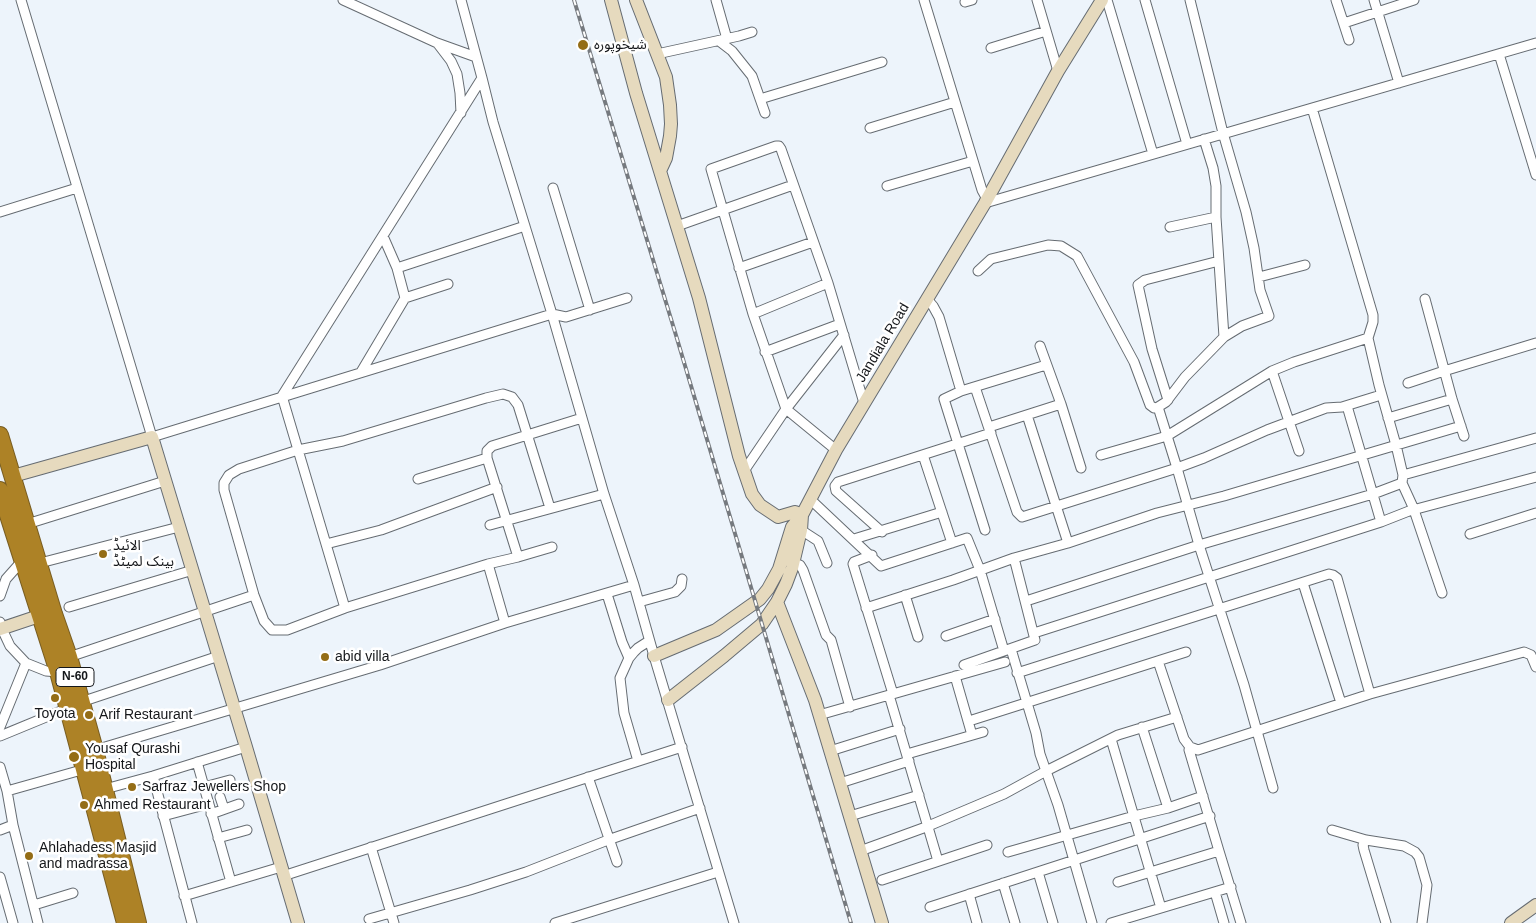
<!DOCTYPE html>
<meta charset="utf-8">
<style>
body{margin:0}
canvas{display:block;background:#edf4fb}
</style>
<canvas width="1536" height="923"></canvas>
<script>
const ctx = document.querySelector('canvas').getContext('2d');
ctx.lineJoin = 'round';
function shape(rows) {
  const path = new Path2D();
  for (const r of rows) {
    path.moveTo(r[0], r[1]);
    for (let i = 2; i < r.length; i += 2) path.lineTo(r[i], r[i + 1]);
  }
  return path;
}
function stroke(path, color, width, dash) {
  ctx.strokeStyle = color;
  ctx.lineWidth = width;
  ctx.lineCap = dash ? 'butt' : 'round';
  ctx.setLineDash(dash || []);
  ctx.stroke(path);
}
function write(font, color, halo, rows, align = 'center') {
  ctx.font = font + ' Helvetica,"Noto Sans Arabic",sans-serif';
  ctx.lineWidth = 5;
  ctx.setLineDash([]);
  ctx.textBaseline = 'middle';
  ctx.strokeStyle = halo;
  ctx.fillStyle = color;
  for (const [text, x, y, turn = 0] of rows) {
    ctx.save();
    ctx.translate(x, y);
    ctx.rotate((+turn || 0) * Math.PI / 180);
    ctx.textAlign = isNaN(turn) ? turn : align;
    if (halo) ctx.strokeText(text, 0, 0);
    ctx.fillText(text, 0, 0);
    ctx.restore();
  }
}
const street = shape([
 [21,0,152,437,552,314,566,317,627,298],
 [343,0,437,43,476,57],
 [461,0,482,78,493,122,552,314,604,494,634,585,654,656,734,923],
 [716,0,727,39],
 [924,0,982,190,987,199],
 [1037,0,1058,71],
 [1107,0,1153,154],
 [1145,0,1187,144],
 [1336,0,1349,40],
 [1374,0,1399,83],
 [965,2,972,0],
 [1344,23,1414,0],
 [719,41,732,51,752,76,765,113],
 [438,44,451,61,457,74,460,93,461,113],
 [991,48,1046,31],
 [657,54,739,36,752,32],
 [1499,54,1536,175],
 [760,99,882,62],
 [1312,108,1373,315,1373,322,1368,338,1379,385,1396,445,1403,475,1402,483,1413,507,1442,593],
 [870,128,955,102],
 [1204,139,1213,168,1216,186,1216,217,1224,337],
 [887,186,973,161],
 [553,188,590,310],
 [985,203,1536,43],
 [0,212,77,188],
 [677,226,793,185],
 [1170,227,1216,217],
 [397,268,525,226],
 [739,268,813,242],
 [978,271,991,259,1048,245,1061,246,1077,256,1134,362,1150,405,1154,408,1158,407,1166,402,1185,377,1224,337,1242,326,1269,316,1260,290,1254,248,1246,212,1223,133,1190,0],
 [1259,277,1305,265],
 [405,298,448,284],
 [927,299,933,306,939,317,961,391],
 [1425,299,1452,399,1464,436],
 [753,314,828,283],
 [1040,346,1061,404,1081,468],
 [765,352,840,324],
 [1272,371,1299,451],
 [361,372,405,298,397,268,383,236],
 [1408,383,1444,371,1536,343],
 [975,387,1017,512,1022,517,1177,468,1204,458,1267,430,1326,408,1342,407,1381,395],
 [1168,400,1152,349,1138,285,1145,280,1219,261],
 [1347,406,1381,522],
 [1158,407,1177,468,1199,545,1244,685,1273,788],
 [1027,415,1068,543],
 [1388,418,1452,399],
 [989,427,1061,404],
 [836,450,786,409,753,314,711,169,776,146,779,146,781,149,828,283,864,403],
 [923,455,952,543],
 [1101,455,1167,436,1272,371,1294,362,1368,338],
 [744,471,786,409,844,335],
 [1403,475,1536,438],
 [418,479,487,458],
 [810,499,881,566,967,538,980,570,1004,651],
 [550,508,518,405,512,397,503,394,486,398,343,441,298,450,239,469,229,475,224,483,224,490,254,595,264,621,272,630,287,630,345,608,488,564,518,557,552,547],
 [27,524,165,481],
 [490,525,604,494],
 [801,530,818,541,827,563],
 [985,530,944,399,961,391,1046,365],
 [882,532,836,491,835,486,838,482,991,433],
 [1470,534,1536,513],
 [854,539,942,512],
 [326,544,381,530,497,487],
 [872,555,854,562,853,564,893,694],
 [518,557,487,458,487,451,492,446,582,418],
 [40,563,179,527],
 [793,563,800,565,803,570,826,635,831,640,850,707],
 [488,564,505,623],
 [1303,583,1341,703],
 [607,594,622,642,629,658],
 [905,595,918,637],
 [0,596,6,579,22,561],
 [1026,601,1199,545,1373,494,1402,483],
 [639,602,675,592,681,586,682,579],
 [69,607,193,570],
 [345,608,282,396,482,78],
 [866,608,953,580,1014,558,1068,543,1157,513,1224,496,1461,426],
 [0,622,2,629,10,646,26,663,46,671,58,672],
 [1034,633,1381,522,1409,511,1536,477],
 [946,636,995,619],
 [1011,649,1036,733,1040,754,1058,805,1092,923],
 [69,657,254,595],
 [1158,661,1184,739,1190,747,1198,750,1370,694,1524,652,1531,655,1536,667],
 [964,665,1035,640,1014,558],
 [1017,673,1329,574,1333,575,1337,578,1370,694],
 [955,676,972,735],
 [889,695,938,861],
 [81,702,219,656],
 [819,715,1005,662],
 [969,721,1186,652],
 [0,727,26,663],
 [1142,727,1168,808],
 [0,736,68,708],
 [1111,739,1161,908],
 [1190,747,1189,750,1219,851,1241,923],
 [95,750,380,665,505,623,634,585],
 [830,751,900,729],
 [907,754,983,732],
 [638,761,624,713,620,678,629,658,634,652,638,648,649,641],
 [197,762,231,882],
 [0,767,7,791,13,825,38,923],
 [153,776,192,923],
 [588,777,617,862],
 [840,783,909,761],
 [204,787,230,780],
 [105,789,153,776,246,747],
 [7,791,85,769],
 [220,797,224,809],
 [211,814,239,804],
 [163,816,208,804],
 [850,816,919,795],
 [0,830,13,825],
 [1332,830,1366,840,1404,846,1415,852,1419,857,1427,885,1422,923],
 [218,838,247,830],
 [1366,840,1363,845,1364,850,1386,923],
 [371,847,394,923],
 [860,851,926,827,1004,794,1046,771,1118,735,1177,717],
 [1008,852,1134,816,1168,808,1203,796],
 [1038,872,1053,923],
 [283,876,682,747],
 [0,877,13,923],
 [882,880,987,845],
 [1118,882,1219,851],
 [1003,883,1015,923],
 [1215,892,1224,923],
 [969,894,977,923],
 [184,896,281,867],
 [34,905,73,893],
 [930,907,1210,816],
 [369,919,470,890,526,872,608,840,700,808],
 [555,923,718,872],
 [1111,923,1231,887]
]);
const secondary = shape([
 [611,0,636,93,699,298,739,456,752,494,760,505,778,517,795,512,802,515],
 [636,0,666,77,670,105,671,124,670,136,666,158,660,171],
 [13,476,152,437,246,747,298,923],
 [777,602,815,700,882,923],
 [0,629,39,616],
 [654,656,716,630,760,599,768,589,779,569,792,527,802,515,836,450,985,203,1058,71,1102,0],
 [668,700,724,656,762,624,777,602,786,584,792,568,801,530,802,515],
 [1511,923,1536,905]
]);
const highway = shape([
 [0,435,54,614,69,657,95,750,138,923],
 [0,490,58,672,125,923]
]);
stroke(street, '#666c72', 11);
stroke(secondary, '#666c72', 14);
stroke(highway, '#785d22', 18);
stroke(street, '#fff', 9);
stroke(secondary, '#e6dabe', 12);
stroke(highway, '#ad8226', 16);
const rail = shape([
 [574,0,675,332,851,923]
]);
stroke(rail, '#767a7f', 4);
stroke(rail, '#fff', 2, [5.5]);
for (const [x, y, r, color] of [
 [583,45,6,"#946d16"],
 [103,554,5,"#946d16"],
 [325,657,5,"#946d16"],
 [55,698,5,"#946d16"],
 [89,715,5,"#946d16"],
 [74,757,6,"#946d16"],
 [132,787,5,"#946d16"],
 [84,805,5,"#946d16"],
 [29,856,5,"#946d16"]
]) {
  const dot = new Path2D();
  dot.arc(x, y, r, 0, 2 * Math.PI);
  ctx.fillStyle = color;
  ctx.fill(dot);
  stroke(dot, '#fff', 2);
}
for (const [x, y, w] of [
 [75,677,38]
]) {
  const box = new Path2D();
  box.roundRect(x - w / 2, y - 9.5, w, 19, 4);
  ctx.fillStyle = '#fff';
  ctx.fill(box);
  stroke(box, '#15171a', 1);
}
write('bold 12px', '#15171a', null, [
 ["N-60",75,677]
]);
write('14px', '#15171a', '#fff', [
 ["شیخوپورہ",594,45],
 ["الائیڈ",113,546],
 ["بینک لمیٹڈ",113,562],
 ["abid villa",335,657],
 ["Toyota",55,714,"center"],
 ["Arif Restaurant",99,715],
 ["Yousaf Qurashi",85,749],
 ["Hospital",85,765],
 ["Sarfraz Jewellers Shop",142,787],
 ["Ahmed Restaurant",94,805],
 ["Ahlahadess Masjid",39,848],
 ["and madrassa",39,864]
], 'left');
write('14px', '#15171a', '#fff', [
 ["Jandiala Road",883,343,-59]
]);
</script>
